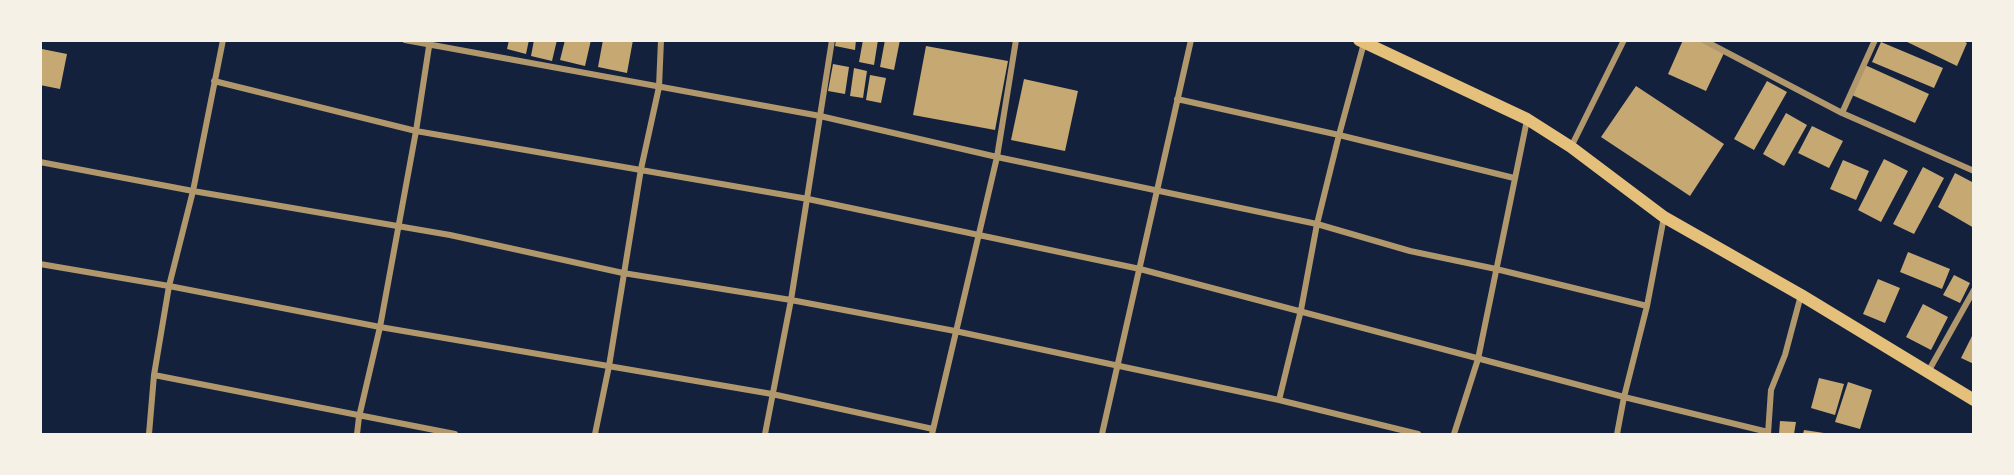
<!DOCTYPE html>
<style>
body{margin:0}
#map{position:relative;width:2014px;height:475px;overflow:hidden;background:#14213d;font-family:"Titillium Web",sans-serif}
canvas{display:block}
.frame{position:absolute;inset:0;border:42px solid #f6f1e7;pointer-events:none}
</style>
<div id="map">
<canvas width="2014" height="475"></canvas>
<div class="frame"></div>
</div>
<script>
const ctx = document.querySelector('canvas').getContext('2d');
ctx.lineJoin = 'round';
function paint(path, color) {
  ctx.fillStyle = color;
  ctx.fill(path, 'evenodd');
}
function shape(rows) {
  const path = new Path2D();
  for (const r of rows) {
    path.moveTo(r[0], r[1]);
    for (let i = 2; i < r.length; i += 2) path.lineTo(r[i], r[i + 1]);
  }
  return path;
}
function stroke(path, color, width, dash) {
  ctx.strokeStyle = color;
  ctx.lineWidth = width;
  ctx.lineCap = dash ? 'butt' : 'round';
  ctx.setLineDash(dash || []);
  ctx.stroke(path);
}
paint(shape([
 [509,40,529,40,526,54,507,49],
 [534,40,557,40,552,61,531,56],
 [565,40,591,40,585,66,560,60],
 [603,40,633,40,627,73,598,67],
 [836,40,856,40,855,50,835,46],
 [863,40,878,40,874,65,859,62],
 [885,40,900,40,894,70,880,67],
 [1683,40,1698,40,1724,53,1706,91,1668,74],
 [1903,40,1961,40,1967,43,1957,66],
 [1881,42,1943,68,1934,88,1872,62],
 [926,46,1008,61,995,130,913,115],
 [42,49,67,54,60,89,40,85],
 [833,64,849,67,845,94,828,91],
 [1865,65,1929,94,1915,123,1852,95],
 [854,68,867,71,863,98,850,96],
 [870,75,886,78,881,103,866,100],
 [1024,79,1078,91,1065,151,1011,140],
 [1767,81,1787,92,1754,150,1734,139],
 [1636,86,1724,144,1690,196,1601,137],
 [1786,113,1807,125,1784,166,1763,154],
 [1812,126,1843,141,1829,168,1798,153],
 [1884,159,1908,171,1881,222,1858,210],
 [1843,160,1869,171,1856,200,1830,189],
 [1923,167,1944,178,1914,234,1893,224],
 [1955,173,1974,183,1974,228,1938,207],
 [1908,252,1950,269,1942,289,1900,272],
 [1954,275,1970,283,1960,303,1943,295],
 [1878,279,1900,288,1885,323,1863,314],
 [1923,304,1948,317,1931,350,1906,337],
 [1974,332,1974,364,1961,358],
 [1819,378,1844,384,1835,415,1811,408],
 [1848,382,1872,390,1860,429,1835,422],
 [1780,421,1796,422,1794,434,1779,434],
 [1804,430,1824,433,1824,434,1803,434]
]), '#c6a872');
stroke(shape([
 [405,40,820,116,997,157,1317,224,1410,251,1496,269,1647,306],
 [1703,40,1842,113,1974,171],
 [214,81,416,131,808,199,1140,269,1624,397,1768,432],
 [1177,99,1339,135,1514,178],
 [1842,113,1875,40],
 [1571,147,1624,40],
 [40,162,193,191,450,235,623,273,791,300,955,331,1279,400,1418,434],
 [40,264,169,286,380,327,772,394,933,429],
 [1928,372,1974,290],
 [154,375,455,434],
 [1279,400,1301,310,1317,224,1339,135,1364,43],
 [149,434,154,375,169,286,193,191,223,40],
 [357,434,359,417,380,327,416,131,430,40],
 [595,434,609,366,641,169,659,87,661,40],
 [765,434,791,300,832,40],
 [932,434,997,157,1016,40],
 [1102,434,1191,40],
 [1454,434,1478,359,1527,120],
 [1617,434,1624,397,1647,306,1664,217],
 [1768,434,1771,390,1785,355,1801,295]
]), '#b1986c', 6);
stroke(shape([
 [1359,40,1527,119,1571,147,1664,217,1801,295,1974,400]
]), '#e5c07b', 12);
</script>
